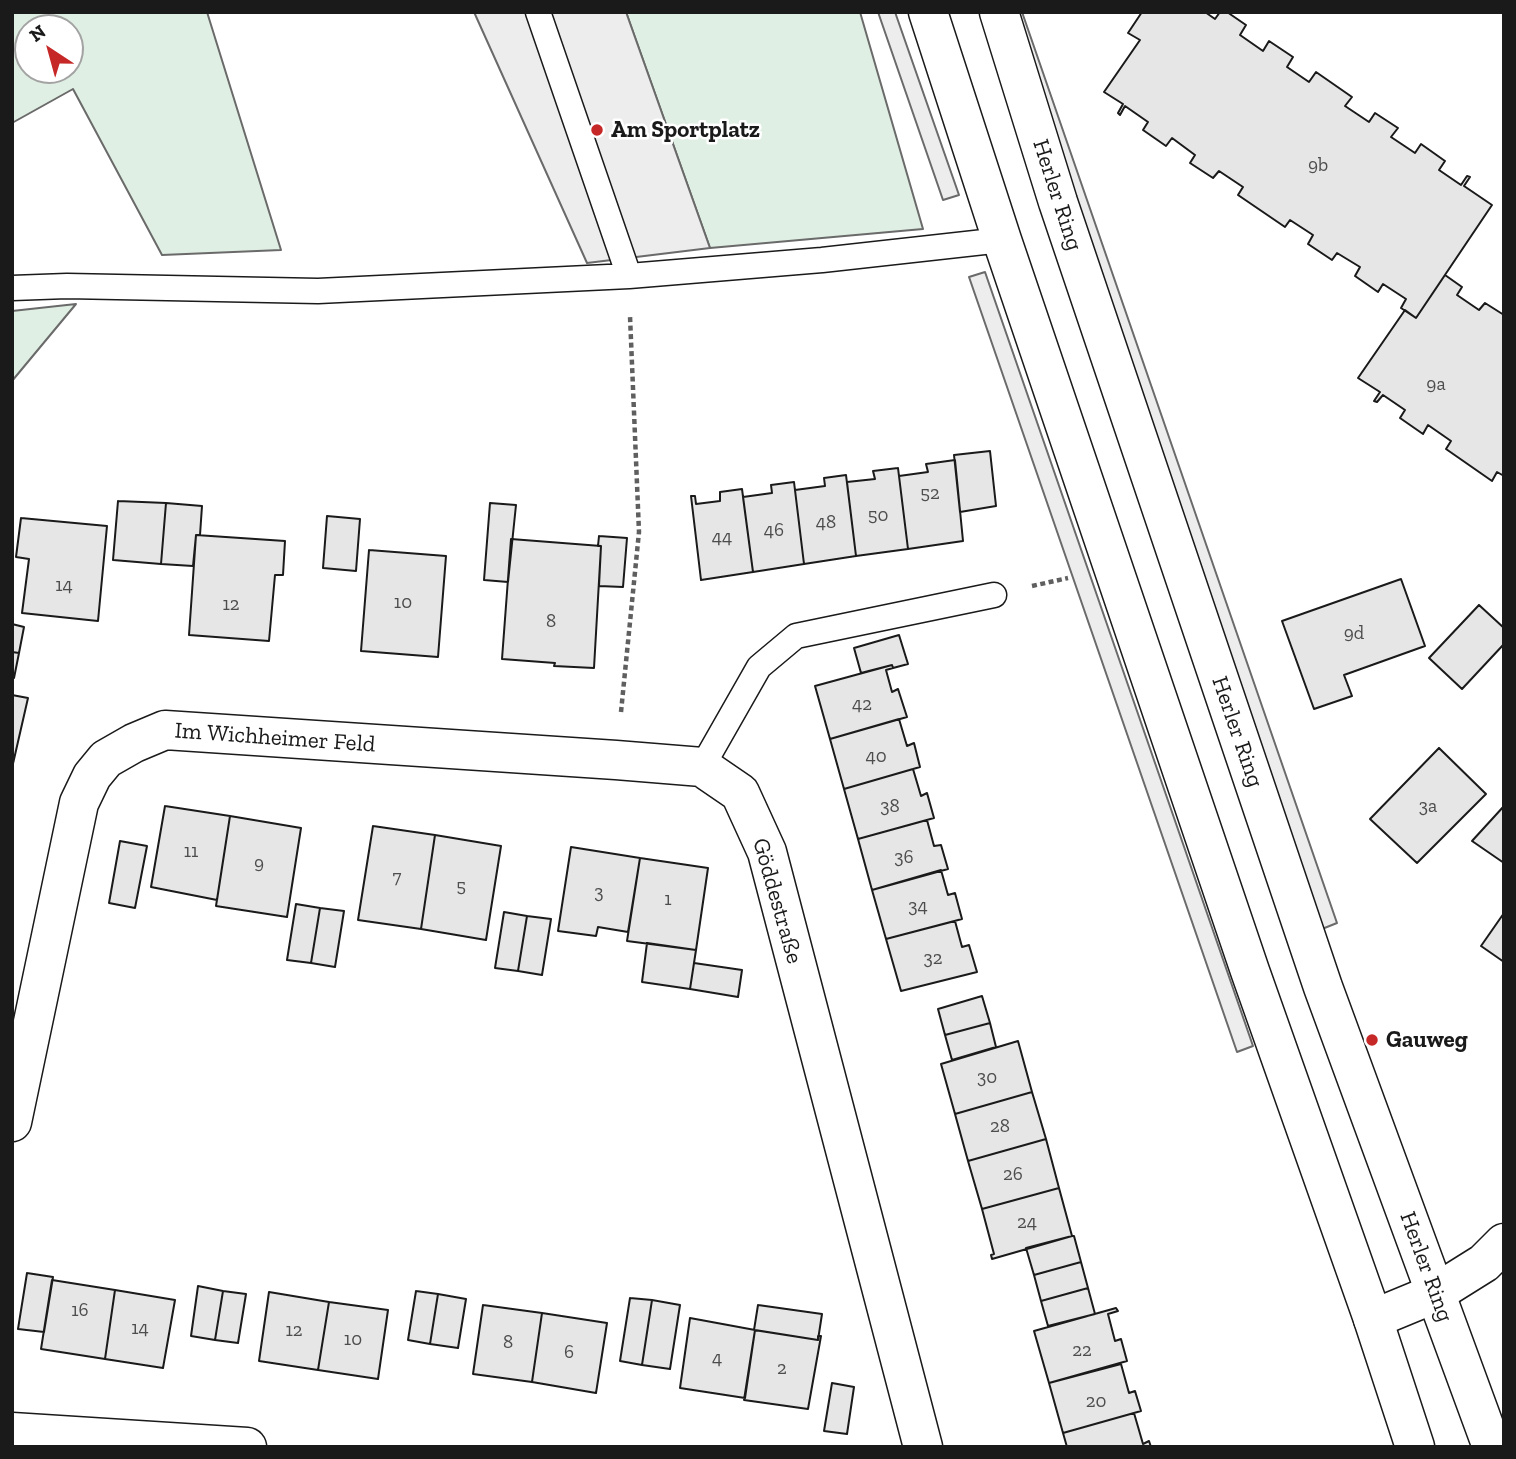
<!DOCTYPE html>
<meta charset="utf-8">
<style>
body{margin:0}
#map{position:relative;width:1516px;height:1459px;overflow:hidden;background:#fff;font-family:"Zilla Slab",serif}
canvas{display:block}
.frame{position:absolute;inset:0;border:14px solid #1a1a1a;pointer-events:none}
.north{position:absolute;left:14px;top:14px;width:70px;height:70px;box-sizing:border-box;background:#fff;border:2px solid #a3a3a3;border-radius:50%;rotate:324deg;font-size:19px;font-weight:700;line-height:28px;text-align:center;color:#1a1a1a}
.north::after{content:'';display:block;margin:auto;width:24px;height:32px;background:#c62828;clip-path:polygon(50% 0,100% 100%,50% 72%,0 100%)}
</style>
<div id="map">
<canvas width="1516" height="1459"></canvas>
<div class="frame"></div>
<div class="north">N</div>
</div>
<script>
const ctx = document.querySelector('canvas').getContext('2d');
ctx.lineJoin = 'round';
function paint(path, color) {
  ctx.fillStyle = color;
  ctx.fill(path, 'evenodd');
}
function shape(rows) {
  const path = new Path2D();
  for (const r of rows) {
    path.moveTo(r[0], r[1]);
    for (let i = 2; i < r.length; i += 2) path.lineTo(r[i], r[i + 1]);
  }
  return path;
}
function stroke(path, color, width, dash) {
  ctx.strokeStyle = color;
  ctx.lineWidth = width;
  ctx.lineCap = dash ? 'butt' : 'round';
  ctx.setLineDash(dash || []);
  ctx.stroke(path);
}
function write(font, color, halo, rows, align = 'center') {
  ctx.font = font + ' "Zilla Slab",serif';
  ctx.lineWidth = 5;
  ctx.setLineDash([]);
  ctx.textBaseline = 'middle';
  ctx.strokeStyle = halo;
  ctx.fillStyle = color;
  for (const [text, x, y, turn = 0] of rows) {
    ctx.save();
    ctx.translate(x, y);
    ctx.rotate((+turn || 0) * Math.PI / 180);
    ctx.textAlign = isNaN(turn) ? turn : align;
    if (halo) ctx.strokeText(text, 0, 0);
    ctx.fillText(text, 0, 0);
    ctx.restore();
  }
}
const green = shape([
 [12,12,207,12,281,250,162,255,73,89,12,123,12,12],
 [28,28,70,28,70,70,28,70,28,28],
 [626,12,860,12,923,229,710,248,626,12],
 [76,304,12,381,12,311,76,304]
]);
paint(green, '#e0efe3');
stroke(green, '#6a6a6a', 2);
const parking = shape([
 [474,12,626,12,710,248,587,263,474,12],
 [878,12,895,12,959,195,943,200,878,12],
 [1005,12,1022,12,1337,923,1322,929,1005,12],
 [985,272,1253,1046,1237,1052,969,277,985,272]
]);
paint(parking, '#ededed');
stroke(parking, '#6a6a6a', 2);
const building = shape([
 [1142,12,1205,12,1215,19,1220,12,1227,12,1246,25,1240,35,1263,51,1269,41,1293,57,1287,67,1309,82,1316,72,1352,97,1345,106,1369,122,1375,113,1398,128,1391,137,1415,153,1421,144,1445,161,1439,170,1461,185,1467,176,1470,177,1464,186,1492,205,1416,318,1401,308,1406,299,1383,284,1378,292,1355,276,1360,267,1337,253,1332,260,1308,244,1313,235,1290,220,1285,227,1238,195,1243,187,1219,171,1213,178,1190,163,1195,155,1172,138,1166,146,1143,130,1148,122,1125,106,1120,115,1118,113,1123,104,1104,92,1140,40,1128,33,1142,12],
 [1445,275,1462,287,1457,295,1479,310,1485,303,1504,315,1504,476,1497,472,1492,481,1446,449,1451,441,1428,425,1423,434,1400,418,1405,410,1383,395,1377,402,1374,401,1380,392,1358,378,1405,310,1416,318,1445,275],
 [990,451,996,506,960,512,954,455,990,451],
 [955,460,963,541,908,549,899,476,928,472,926,464,955,460],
 [898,468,908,549,856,556,847,482,875,479,873,471,898,468],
 [846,475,856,556,804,564,795,490,825,486,824,478,846,475],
 [794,482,804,564,753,572,743,497,772,493,771,485,794,482],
 [742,489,753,572,701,580,691,496,695,496,696,504,720,501,720,492,742,489],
 [118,501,166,503,161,564,113,560,118,501],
 [166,503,202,506,200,535,196,535,193,566,161,564,166,503],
 [490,503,516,505,508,582,484,580,490,503],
 [327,516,360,519,356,571,323,568,327,516],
 [21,518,107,526,98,621,22,613,29,559,16,557,21,518],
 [196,535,285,541,283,575,275,575,269,641,189,635,196,535],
 [599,536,627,538,623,587,599,586,601,546,598,546,599,536],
 [511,539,601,546,594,668,554,666,555,663,502,659,511,539],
 [369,550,446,556,438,657,361,651,369,550],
 [1401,579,1425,646,1344,675,1352,696,1314,709,1282,621,1401,579],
 [1479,605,1504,628,1504,644,1462,689,1429,658,1479,605],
 [12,624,24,627,19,653,12,652,12,624],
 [899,635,908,664,893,668,892,665,861,673,854,648,899,635],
 [12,652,19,653,14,678,12,678,12,652],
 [892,665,893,668,886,670,892,692,898,689,907,717,830,739,815,686,892,665],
 [12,695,28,698,12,768,12,695],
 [899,719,907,746,914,743,920,767,844,789,830,739,899,719],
 [1439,748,1486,794,1417,863,1370,819,1439,748],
 [913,769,921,796,927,793,934,818,858,839,844,789,913,769],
 [165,806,230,816,217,900,151,887,165,806],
 [1504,806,1504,863,1472,841,1504,806],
 [230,816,301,828,287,917,216,906,230,816],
 [927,820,934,846,941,845,948,869,872,890,858,839,927,820],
 [373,826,435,835,421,929,358,920,373,826],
 [435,835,501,846,486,940,421,929,435,835],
 [120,841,147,846,135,908,109,903,120,841],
 [571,847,640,858,628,932,598,927,596,936,558,931,571,847],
 [640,858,708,868,696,950,627,941,640,858],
 [941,870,948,895,955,893,962,919,886,939,872,890,941,870],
 [296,904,320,908,311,963,287,960,296,904],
 [320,908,344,911,335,967,311,963,320,908],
 [504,912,527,916,518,971,495,968,504,912],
 [1504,913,1504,962,1481,946,1504,913],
 [527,916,551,919,542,975,518,971,527,916],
 [955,921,962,947,969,945,977,972,901,991,886,939,955,921],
 [647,943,696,950,690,989,642,982,647,943],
 [694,963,742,970,738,997,690,989,694,963],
 [982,996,990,1023,945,1035,938,1009,982,996],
 [990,1023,996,1047,952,1060,945,1035,990,1023],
 [1018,1041,1032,1092,955,1114,941,1064,1018,1041],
 [1032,1092,1046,1139,968,1161,955,1114,1032,1092],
 [1046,1139,1059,1188,982,1209,968,1161,1046,1139],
 [1059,1188,1072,1236,992,1259,991,1255,994,1254,982,1209,1059,1188],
 [1072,1236,1074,1236,1081,1262,1034,1275,1026,1248,1072,1236],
 [1081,1262,1088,1288,1041,1301,1034,1275,1081,1262],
 [27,1273,53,1277,44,1332,18,1329,27,1273],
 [52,1280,115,1290,105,1359,41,1349,52,1280],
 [198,1286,223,1291,215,1340,191,1336,198,1286],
 [1088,1288,1095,1314,1048,1326,1041,1301,1088,1288],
 [115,1290,175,1300,163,1368,105,1359,115,1290],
 [223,1291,246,1294,238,1343,215,1340,223,1291],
 [416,1291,438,1294,430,1344,408,1340,416,1291],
 [269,1292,329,1302,318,1370,259,1361,269,1292],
 [438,1294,466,1299,458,1348,430,1344,438,1294],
 [630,1298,652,1300,642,1365,620,1361,630,1298],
 [652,1300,680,1305,670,1369,642,1365,652,1300],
 [329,1302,388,1310,378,1379,318,1370,329,1302],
 [483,1305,542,1313,532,1382,473,1374,483,1305],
 [758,1305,822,1314,818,1340,754,1330,758,1305],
 [1116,1308,1118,1311,1108,1314,1115,1341,1121,1339,1127,1361,1049,1383,1034,1331,1116,1308],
 [542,1313,607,1323,596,1393,532,1382,542,1313],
 [690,1318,755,1330,745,1398,680,1388,690,1318],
 [755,1330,818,1340,818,1336,821,1336,808,1409,744,1400,755,1330],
 [1121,1364,1129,1393,1135,1391,1141,1411,1063,1433,1049,1383,1121,1364],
 [832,1383,854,1387,847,1434,824,1431,832,1383],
 [1134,1413,1143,1444,1149,1441,1151,1447,1067,1447,1063,1433,1134,1413]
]);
paint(building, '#e6e6e6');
stroke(building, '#1a1a1a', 2);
const service = shape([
 [538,12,629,276],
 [12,288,67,286,318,291,629,276,822,260,1002,240],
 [702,767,759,667,796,636,994,595]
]);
const minor = shape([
 [12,1122,79,803,92,776,106,759,134,743,165,730,616,760,702,767,740,793,767,852,923,1447],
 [1373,1319,1436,1293,1484,1263,1504,1243],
 [12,1432,247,1447]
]);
const secondary = shape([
 [928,12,1002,240,1250,971,1373,1319,1415,1447],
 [999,12,1058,202,1323,987,1492,1447]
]);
stroke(service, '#1a1a1a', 27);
stroke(minor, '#1a1a1a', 41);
stroke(secondary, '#1a1a1a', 41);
stroke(shape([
 [1032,586,1068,578],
 [621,712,639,532,630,316]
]), '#5f5f5f', 4.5, [5, 3.5]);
stroke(service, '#fff', 24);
stroke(minor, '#fff', 38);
stroke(secondary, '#fff', 38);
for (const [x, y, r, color] of [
 [597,130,7,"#c62828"],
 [1372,1040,7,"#c62828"]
]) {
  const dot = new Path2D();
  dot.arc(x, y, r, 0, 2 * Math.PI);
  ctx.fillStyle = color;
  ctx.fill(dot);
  stroke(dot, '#fff', 2.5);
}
write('19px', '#4d4d4d', null, [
 ["9b",1318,166],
 ["9a",1436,385],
 ["52",930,494],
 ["50",878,516],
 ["48",826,523],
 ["46",774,531],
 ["44",722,538],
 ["14",64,586],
 ["10",403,603],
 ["12",231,605],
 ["8",551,622],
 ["9d",1354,634],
 ["42",862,705],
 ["40",876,757],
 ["38",890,807],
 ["3a",1428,807],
 ["11",191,852],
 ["36",904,858],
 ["9",259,864],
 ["7",397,878],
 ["5",461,887],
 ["3",599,893],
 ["1",668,900],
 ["34",918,907],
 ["32",933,959],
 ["30",987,1078],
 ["28",1000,1127],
 ["26",1013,1175],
 ["24",1027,1223],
 ["16",80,1311],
 ["14",140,1329],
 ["12",294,1331],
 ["10",353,1340],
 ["8",508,1343],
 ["22",1082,1351],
 ["6",569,1353],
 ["4",717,1359],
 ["2",782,1369],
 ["20",1096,1402]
]);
write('bold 23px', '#1a1a1a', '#fff', [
 ["Am Sportplatz",611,130],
 ["Gauweg",1386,1040]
], 'left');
write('23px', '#1a1a1a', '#fff', [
 ["Herler Ring",1057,195,72],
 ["Herler Ring",1237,732,71],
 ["Im Wichheimer Feld",275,738,4],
 ["Göddestraße",777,901,74],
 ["Herler Ring",1426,1267,70]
]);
</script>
